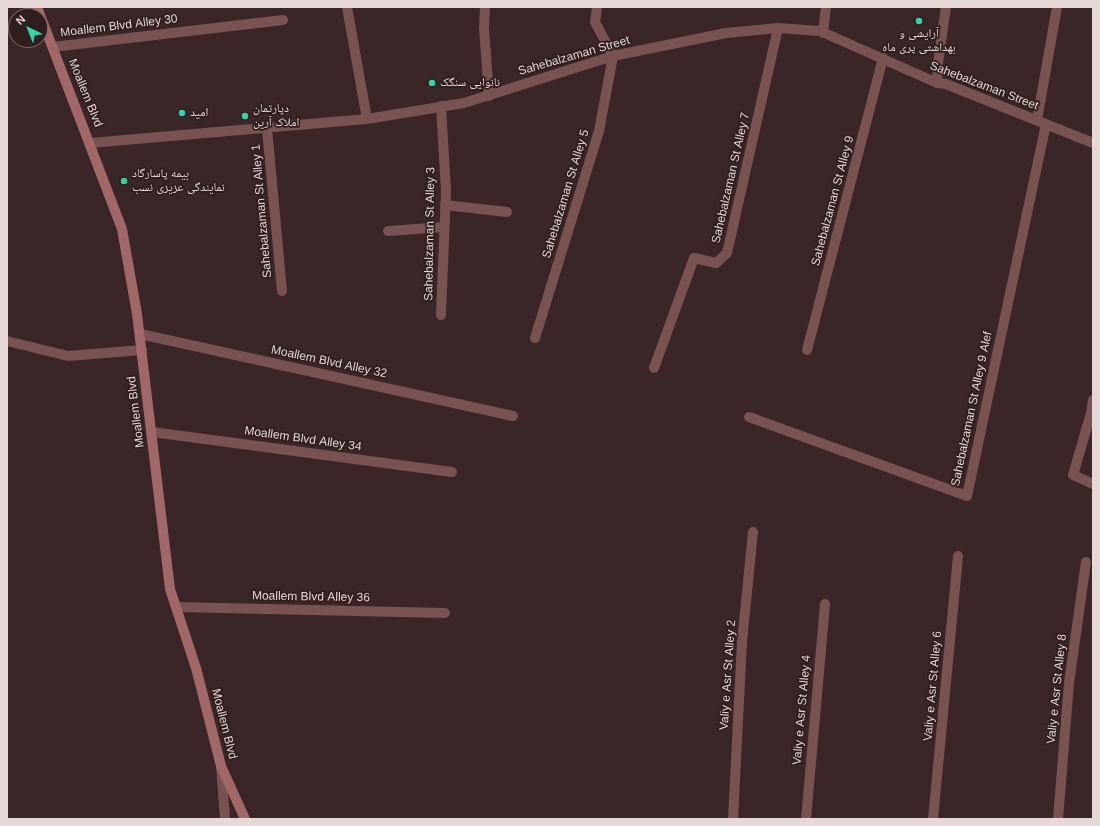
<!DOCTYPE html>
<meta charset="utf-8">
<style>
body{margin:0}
#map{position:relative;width:1100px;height:826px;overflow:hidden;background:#3a2626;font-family:Helvetica,sans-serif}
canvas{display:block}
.frame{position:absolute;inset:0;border:8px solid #e5d8d7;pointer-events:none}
.north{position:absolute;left:8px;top:8px;width:40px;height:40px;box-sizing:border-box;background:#301d1d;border:1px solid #786867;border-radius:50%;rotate:317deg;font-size:11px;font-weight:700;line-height:16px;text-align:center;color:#e5d8d7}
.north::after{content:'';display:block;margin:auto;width:14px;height:18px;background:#32d4a9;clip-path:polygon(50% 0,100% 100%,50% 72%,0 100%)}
</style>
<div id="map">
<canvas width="1100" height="826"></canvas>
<div class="frame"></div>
<div class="north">N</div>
</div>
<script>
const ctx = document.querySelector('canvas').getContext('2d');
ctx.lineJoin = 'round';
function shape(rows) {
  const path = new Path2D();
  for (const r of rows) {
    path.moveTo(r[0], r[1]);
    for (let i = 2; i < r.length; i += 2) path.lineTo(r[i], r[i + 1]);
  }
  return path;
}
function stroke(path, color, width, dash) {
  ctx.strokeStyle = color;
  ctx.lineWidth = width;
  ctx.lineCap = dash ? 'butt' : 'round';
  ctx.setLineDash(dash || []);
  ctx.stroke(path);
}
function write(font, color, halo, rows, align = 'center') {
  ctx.font = font + ' Helvetica,"Noto Naskh Arabic",sans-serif';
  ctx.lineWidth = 3.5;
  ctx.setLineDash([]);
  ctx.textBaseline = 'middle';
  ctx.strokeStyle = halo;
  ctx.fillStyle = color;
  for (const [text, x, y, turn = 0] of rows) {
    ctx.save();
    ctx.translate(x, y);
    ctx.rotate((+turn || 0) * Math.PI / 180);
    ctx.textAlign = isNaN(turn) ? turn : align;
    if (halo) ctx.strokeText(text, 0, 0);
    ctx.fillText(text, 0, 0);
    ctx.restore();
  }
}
stroke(shape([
 [347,7,367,119],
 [485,7,484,28,489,96],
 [823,33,826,7],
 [53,47,283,20],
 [937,83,938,63,946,7],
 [441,106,446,191,441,315],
 [1037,120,1057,7],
 [267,129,282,291],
 [445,205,507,212],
 [388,231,444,227],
 [140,334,513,416],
 [535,338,599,131,613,56,595,22,597,7],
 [7,341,68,356,142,350],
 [807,350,883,58],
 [654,368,694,258,716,263,727,253,778,28],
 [1093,400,1091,413,1073,475,1093,484],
 [749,417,967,496,1046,124],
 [152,432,452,472],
 [176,607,445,613],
 [221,766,225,819],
 [733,819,742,642,753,532],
 [806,819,825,604],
 [933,819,958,556],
 [1058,819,1069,683,1086,562]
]), '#785352', 10);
stroke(shape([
 [90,143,367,119,464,103,613,56,726,33,778,28,820,31,937,83,946,84,1093,143]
]), '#785352', 10);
stroke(shape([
 [37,7,122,229,137,314,170,589,196,668,221,766,245,819]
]), '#a26767', 10);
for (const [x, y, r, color] of [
 [919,21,4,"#32d4a9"],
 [432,83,4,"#32d4a9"],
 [182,113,4,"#32d4a9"],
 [245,116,4,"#32d4a9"],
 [124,181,4,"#32d4a9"]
]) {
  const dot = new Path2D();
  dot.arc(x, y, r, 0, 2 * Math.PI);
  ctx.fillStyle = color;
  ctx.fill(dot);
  stroke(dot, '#301d1d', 1.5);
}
write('12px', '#e5d8d7', '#301d1d', [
 ["Moallem Blvd Alley 30",119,26,-7],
 ["Sahebalzaman Street",574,56,-16],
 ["Sahebalzaman Street",984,86,21],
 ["Moallem Blvd",85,93,68],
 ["Sahebalzaman St Alley 7",731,178,-77],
 ["Sahebalzaman St Alley 5",566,194,-73],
 ["Sahebalzaman St Alley 9",833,201,-75],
 ["Sahebalzaman St Alley 1",262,211,-95],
 ["Sahebalzaman St Alley 3",430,234,-89],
 ["Moallem Blvd Alley 32",329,362,12],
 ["Sahebalzaman St Alley 9 Alef",972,409,-78],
 ["Moallem Blvd",136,412,-97],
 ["Moallem Blvd Alley 34",303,439,8],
 ["Moallem Blvd Alley 36",311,597,1],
 ["Valiy e Asr St Alley 2",728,675,-86],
 ["Valiy e Asr St Alley 6",933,686,-85],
 ["Valiy e Asr St Alley 8",1057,689,-84],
 ["Valiy e Asr St Alley 4",802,710,-85],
 ["Moallem Blvd",224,724,76]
]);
write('12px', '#e5d8d7', '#301d1d', [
 ["آرایشی و",919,34,"center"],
 ["بهداشتی پری ماه",919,48,"center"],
 ["نانوایی سنگک",440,83],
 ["دپارتمان",253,109],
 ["املاک آرین",253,123],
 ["امید",190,113],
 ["بیمه پاسارگاد",132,174],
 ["نمایندگی عزیزی نسب",132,188]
], 'left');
</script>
